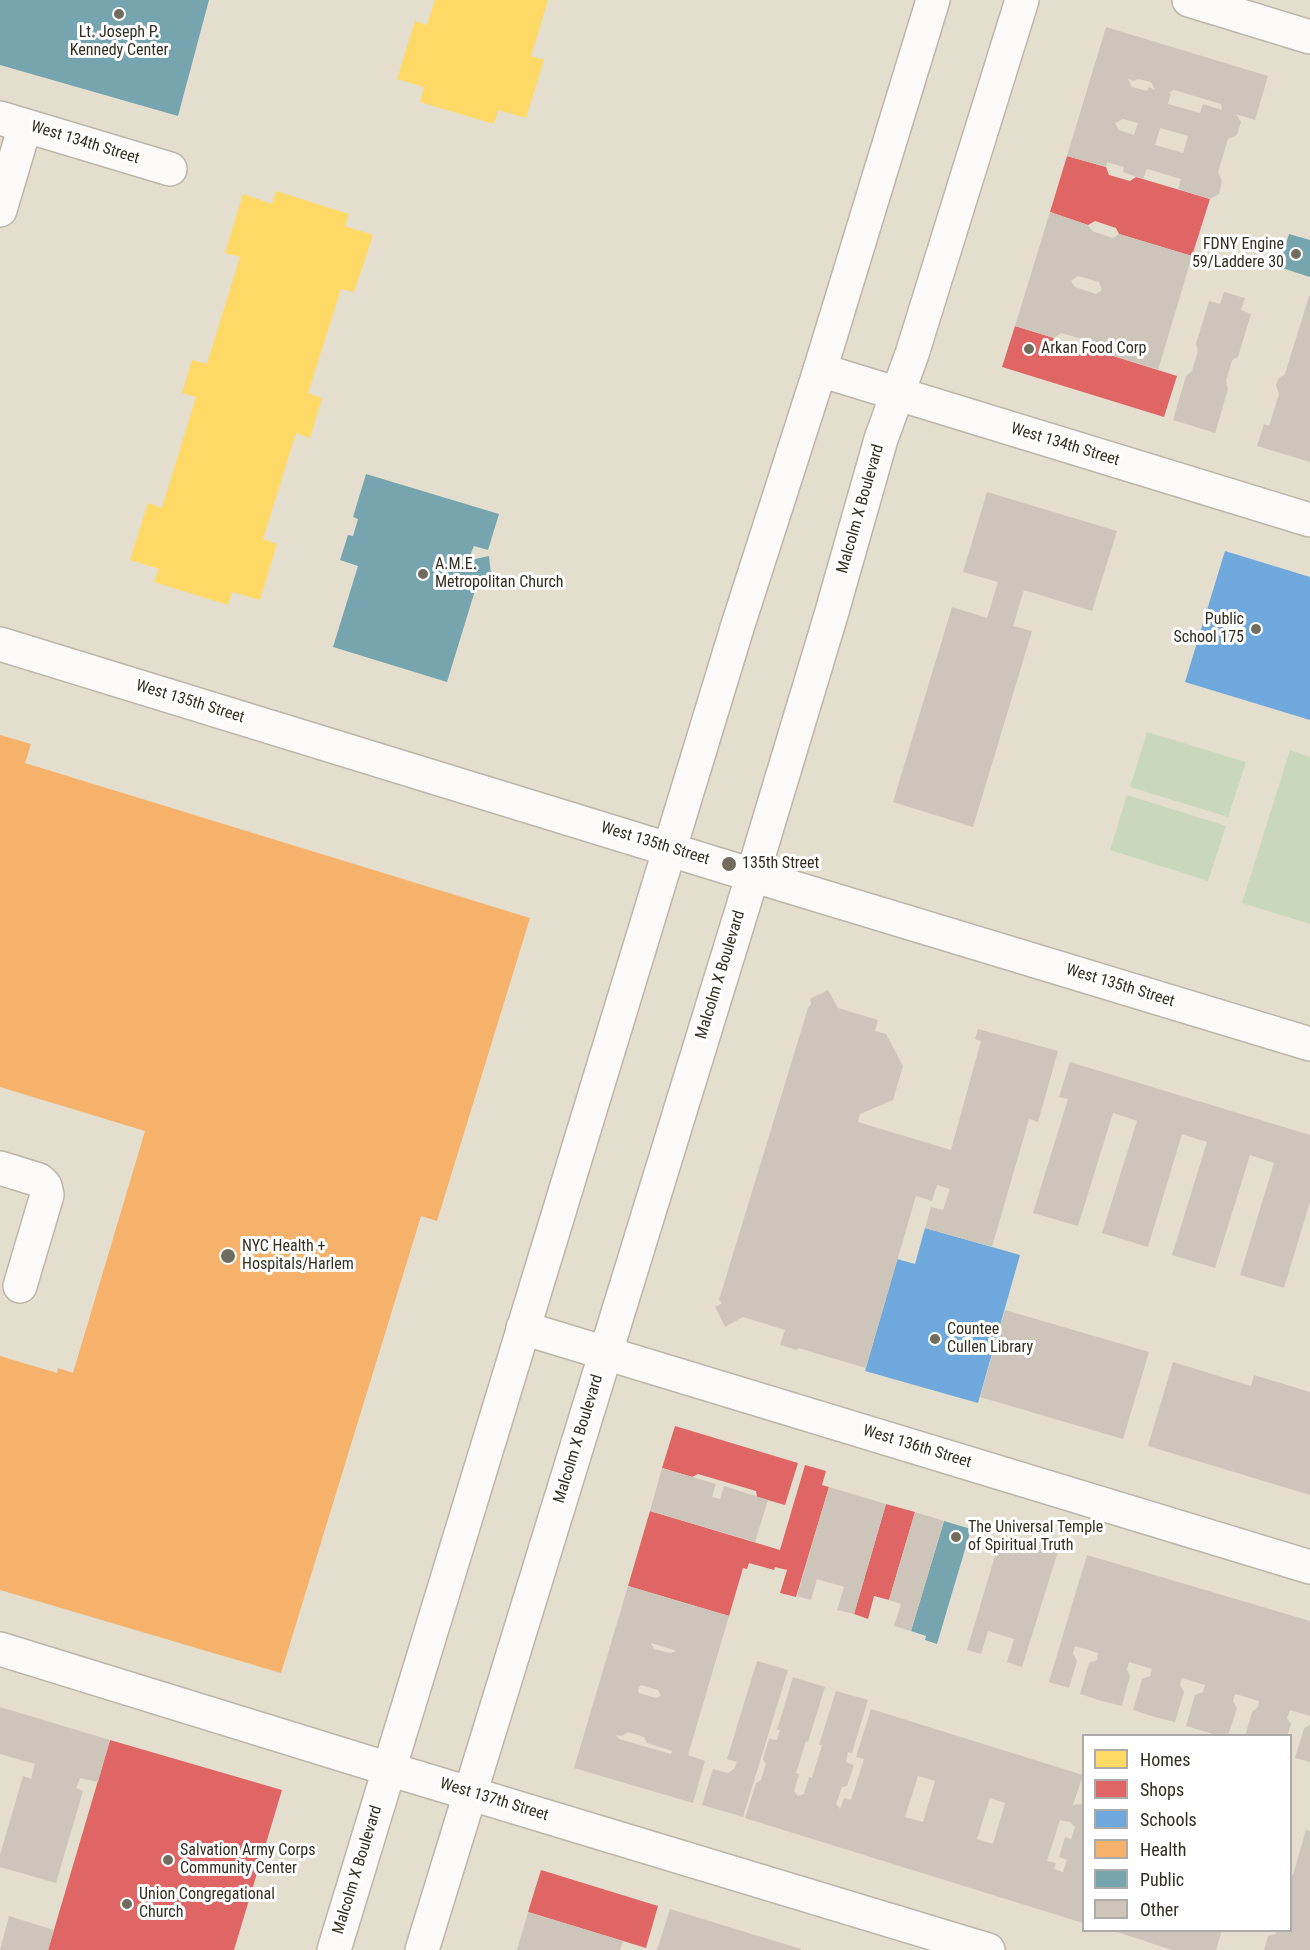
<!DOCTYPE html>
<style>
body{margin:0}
#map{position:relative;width:1310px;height:1950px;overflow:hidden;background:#e4dece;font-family:"Roboto Condensed",sans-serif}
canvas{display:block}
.legend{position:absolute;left:1082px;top:1734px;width:210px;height:198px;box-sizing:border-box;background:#fff;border:2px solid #adaba7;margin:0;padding:8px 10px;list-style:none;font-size:18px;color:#322e22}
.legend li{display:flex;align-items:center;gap:12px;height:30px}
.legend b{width:30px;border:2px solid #adaba7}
</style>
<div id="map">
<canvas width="1310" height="1950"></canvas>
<ul class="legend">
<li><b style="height:16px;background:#ffd966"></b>Homes</li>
<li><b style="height:16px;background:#e06666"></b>Shops</li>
<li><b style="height:16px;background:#6fa8dc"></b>Schools</li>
<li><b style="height:16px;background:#f6b26b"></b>Health</li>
<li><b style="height:16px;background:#76a5af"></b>Public</li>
<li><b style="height:16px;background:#cdc5ba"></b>Other</li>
</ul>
</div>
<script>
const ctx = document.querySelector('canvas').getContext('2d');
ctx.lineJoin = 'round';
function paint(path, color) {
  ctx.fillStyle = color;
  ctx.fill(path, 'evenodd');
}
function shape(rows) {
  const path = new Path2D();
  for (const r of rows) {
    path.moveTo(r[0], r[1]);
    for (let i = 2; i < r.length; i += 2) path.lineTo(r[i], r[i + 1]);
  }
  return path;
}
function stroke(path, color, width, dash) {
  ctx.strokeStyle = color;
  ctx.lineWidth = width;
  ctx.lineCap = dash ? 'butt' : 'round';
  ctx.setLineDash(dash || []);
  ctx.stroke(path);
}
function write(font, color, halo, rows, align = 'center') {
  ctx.font = font + ' "Roboto Condensed",sans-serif';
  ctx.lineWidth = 6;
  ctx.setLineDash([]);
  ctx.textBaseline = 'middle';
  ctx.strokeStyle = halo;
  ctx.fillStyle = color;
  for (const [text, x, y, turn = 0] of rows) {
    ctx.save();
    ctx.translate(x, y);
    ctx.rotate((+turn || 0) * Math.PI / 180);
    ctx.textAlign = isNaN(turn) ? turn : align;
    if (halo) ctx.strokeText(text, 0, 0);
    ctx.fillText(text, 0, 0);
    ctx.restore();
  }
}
paint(shape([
 [1147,732,1246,762,1228,817,1130,787],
 [1290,750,1310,757,1310,924,1242,903],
 [1127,795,1226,826,1208,881,1110,850]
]), '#c9d8bd');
paint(shape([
 [435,0,548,0,531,56,544,60,526,118,498,110,494,124,420,102,424,87,397,79,415,21,427,25],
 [276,191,349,214,345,226,373,235,354,292,341,289,308,393,322,398,310,438,296,433,263,539,277,544,260,600,232,592,228,605,154,582,159,569,130,560,148,503,162,508,196,397,182,393,192,360,207,364,240,257,225,253,243,194,272,204]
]), '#ffd966');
paint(shape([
 [1067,156,1106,167,1109,175,1130,181,1136,177,1210,199,1192,256,1119,234,1116,228,1095,221,1088,225,1050,212],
 [1015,326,1054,338,1055,345,1070,350,1072,343,1177,376,1164,417,1002,367],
 [675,1426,798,1463,785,1505,757,1497,756,1491,698,1474,692,1477,662,1468],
 [805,1465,826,1471,822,1485,829,1487,796,1597,780,1593,787,1570,775,1567,774,1570,749,1563,747,1569,743,1568,729,1616,628,1586,650,1511,780,1550],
 [886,1504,915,1512,889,1600,874,1596,868,1619,854,1614],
 [110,1740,282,1790,234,1950,48,1950],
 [541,1870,658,1906,646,1948,528,1912]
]), '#e06666');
paint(shape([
 [1225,551,1310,577,1310,720,1185,682],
 [925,1228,1020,1255,978,1403,865,1371,897,1259,915,1264]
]), '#6fa8dc');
paint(shape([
 [0,735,31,744,25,763,530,918,437,1221,421,1216,281,1673,0,1590,0,1356,57,1373,58,1368,73,1373,145,1131,0,1087]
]), '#f6b26b');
paint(shape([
 [0,0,209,0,178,116,0,65],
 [1289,234,1310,240,1310,277,1279,267],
 [366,474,499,514,488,550,474,546,471,553,475,559,489,556,492,583,477,584,447,682,333,647,358,566,340,560,348,535,353,536,358,519,353,517],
 [944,1521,971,1529,937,1644,925,1640,926,1636,911,1631]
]), '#76a5af');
paint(shape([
 [1106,27,1268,76,1255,120,1236,114,1241,122,1237,135,1228,139,1218,172,1222,181,1219,194,1210,199,1178,189,1181,179,1147,169,1143,179,1123,172,1124,167,1107,162,1106,167,1067,156],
 [1128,79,1134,81,1138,79,1151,82,1155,90,1149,87,1147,91,1132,87],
 [1174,90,1221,104,1222,110,1203,104,1200,113,1168,104,1171,94,1169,93],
 [1123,119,1138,123,1134,135,1119,130,1115,123],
 [1160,128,1188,136,1183,153,1155,145],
 [1050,212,1088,225,1092,231,1113,238,1119,234,1192,256,1158,370,1085,347,1082,339,1061,333,1054,338,1015,326],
 [1078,276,1099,282,1102,290,1096,294,1075,287,1071,281],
 [1224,292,1245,298,1241,310,1251,314,1238,357,1232,360,1226,381,1228,389,1215,433,1173,420,1186,376,1192,371,1198,350,1196,344,1209,301,1220,304],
 [1309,296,1310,296,1310,462,1257,446,1264,424,1269,426,1279,394,1276,385,1278,379,1285,374],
 [987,492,1117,531,1092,611,1024,590,1013,626,1032,631,973,827,893,802,952,607,987,618,998,582,963,572],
 [828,990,838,1008,878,1020,875,1031,886,1034,903,1066,893,1100,860,1114,858,1122,951,1150,981,1041,975,1039,978,1029,1058,1051,1038,1122,1029,1119,992,1247,925,1228,931,1207,943,1210,950,1189,937,1185,932,1201,916,1196,866,1368,798,1348,797,1350,780,1345,785,1330,743,1317,725,1327,715,1307,722,1303,719,1300,808,1008,811,1004,810,999],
 [1070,1062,1310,1135,1310,1202,1284,1288,1240,1275,1274,1163,1250,1155,1215,1268,1172,1255,1207,1142,1194,1138,1182,1134,1148,1247,1102,1233,1137,1121,1126,1117,1113,1113,1078,1226,1033,1213,1068,1099,1059,1097],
 [1005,1310,1149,1352,1123,1439,980,1397],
 [1173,1362,1251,1386,1254,1375,1310,1392,1310,1495,1148,1446],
 [662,1468,716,1484,712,1497,720,1499,724,1486,768,1500,755,1542,650,1511],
 [829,1487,886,1504,854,1614,837,1610,844,1587,817,1579,811,1600,797,1596],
 [915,1512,944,1521,911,1631,894,1626,901,1604,889,1600],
 [1000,1539,1040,1551,1043,1540,1060,1545,1022,1667,1007,1662,1014,1639,988,1631,981,1654,967,1650],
 [1087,1555,1310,1621,1310,1716,1290,1710,1287,1718,1291,1724,1287,1736,1245,1736,1252,1712,1258,1707,1259,1701,1235,1694,1233,1701,1237,1708,1228,1736,1220,1736,1186,1726,1195,1695,1203,1692,1205,1685,1182,1678,1180,1685,1184,1692,1175,1722,1155,1717,1133,1710,1142,1679,1150,1676,1152,1669,1129,1662,1127,1669,1130,1676,1122,1706,1102,1701,1080,1694,1089,1663,1097,1660,1098,1653,1075,1646,1073,1653,1077,1661,1069,1688,1049,1682],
 [628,1586,729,1616,688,1755,705,1761,693,1803,574,1768],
 [651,1643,677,1651,670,1653,654,1649],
 [641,1685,658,1690,661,1696,656,1698,639,1693,638,1689],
 [628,1732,644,1737,647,1743,672,1751,671,1754,619,1739,616,1735,622,1736],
 [757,1661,788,1670,743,1817,702,1805,713,1769,728,1773,734,1769,737,1762,727,1759],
 [793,1677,825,1687,808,1742,806,1741,796,1773,799,1774,794,1791,798,1796,804,1794,809,1777,812,1778,822,1745,819,1745,836,1691,868,1700,852,1753,848,1752,846,1762,854,1765,847,1786,842,1787,836,1804,840,1809,844,1798,851,1800,864,1759,856,1757,871,1709,1083,1775,1073,1805,1083,1804,1083,1923,745,1818,756,1783,761,1780,766,1764,763,1759,769,1739,777,1740,780,1730,777,1730],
 [918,1776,935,1781,923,1822,905,1817],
 [990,1798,1005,1803,993,1844,977,1839],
 [1060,1820,1068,1822,1069,1821,1075,1827,1071,1839,1065,1837,1059,1857,1067,1860,1063,1872,1054,1869,1056,1863,1047,1861],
 [0,1707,110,1740,98,1782,80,1778,76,1788,83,1791,56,1883,0,1867,0,1855,23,1776,31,1779,35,1764,0,1754],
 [1310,1725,1310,1762,1295,1758,1304,1728],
 [1306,1830,1310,1831,1310,1950,1264,1950,1268,1936,1276,1934,1276,1930,1290,1930,1290,1876,1293,1875],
 [670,1909,801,1949,801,1950,657,1950],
 [528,1912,623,1941,620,1950,517,1950],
 [9,1916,54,1930,48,1950,0,1950],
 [1111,1930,1222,1930,1216,1950,1172,1950]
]), '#cdc5ba');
const minor = shape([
 [1189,0,1310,37],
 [0,118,170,169],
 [0,210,25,126],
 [820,370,1310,520],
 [0,644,801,890,1310,1044],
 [0,1168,39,1180,45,1186,47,1195,20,1286],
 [523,1328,1310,1567],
 [0,1649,389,1769,988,1950]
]);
const major = shape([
 [334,1950,737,628,820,370,933,0],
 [422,1950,753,874,831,615,881,439,912,354,1022,0]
]);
stroke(minor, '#bbb6a9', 36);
stroke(major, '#bbb6a9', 36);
stroke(minor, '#fbfaf8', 33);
stroke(major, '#fbfaf8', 33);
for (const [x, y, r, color] of [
 [119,14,6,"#706c5e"],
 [1296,254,6,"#706c5e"],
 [1029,349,6,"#706c5e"],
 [423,574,6,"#706c5e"],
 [1256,629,6,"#706c5e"],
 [729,864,8,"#706c5e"],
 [228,1256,8,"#706c5e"],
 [935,1339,6,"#706c5e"],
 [956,1537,6,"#706c5e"],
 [168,1860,6,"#706c5e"],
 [127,1904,6,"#706c5e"]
]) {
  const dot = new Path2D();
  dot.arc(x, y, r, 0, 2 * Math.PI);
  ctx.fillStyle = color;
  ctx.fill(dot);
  stroke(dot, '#fff', 2);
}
write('16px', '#322e22', '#fff', [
 ["Lt. Joseph P.",119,33,"center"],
 ["Kennedy Center",119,51,"center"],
 ["FDNY Engine",1284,245,"right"],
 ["59/Laddere 30",1284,263,"right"],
 ["Arkan Food Corp",1041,349],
 ["A.M.E.",435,565],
 ["Metropolitan Church",435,583],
 ["Public",1244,620,"right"],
 ["School 175",1244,638,"right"],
 ["135th Street",742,864],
 ["NYC Health +",242,1247],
 ["Hospitals/Harlem",242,1265],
 ["Countee",947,1330],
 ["Cullen Library",947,1348],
 ["The Universal Temple",968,1528],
 ["of Spiritual Truth",968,1546],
 ["Salvation Army Corps",180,1851],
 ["Community Center",180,1869],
 ["Union Congregational",139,1895],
 ["Church",139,1913]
], 'left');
write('16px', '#322e22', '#fff', [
 ["West 134th Street",85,143,17],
 ["West 134th Street",1065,445,17],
 ["Malcolm X Boulevard",861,509,-74],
 ["West 135th Street",190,702,17],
 ["West 135th Street",655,844,17],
 ["Malcolm X Boulevard",721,975,-73],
 ["West 135th Street",1120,986,17],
 ["Malcolm X Boulevard",579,1439,-73],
 ["West 136th Street",917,1447,17],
 ["West 137th Street",494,1800,17],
 ["Malcolm X Boulevard",358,1870,-73]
]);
</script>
